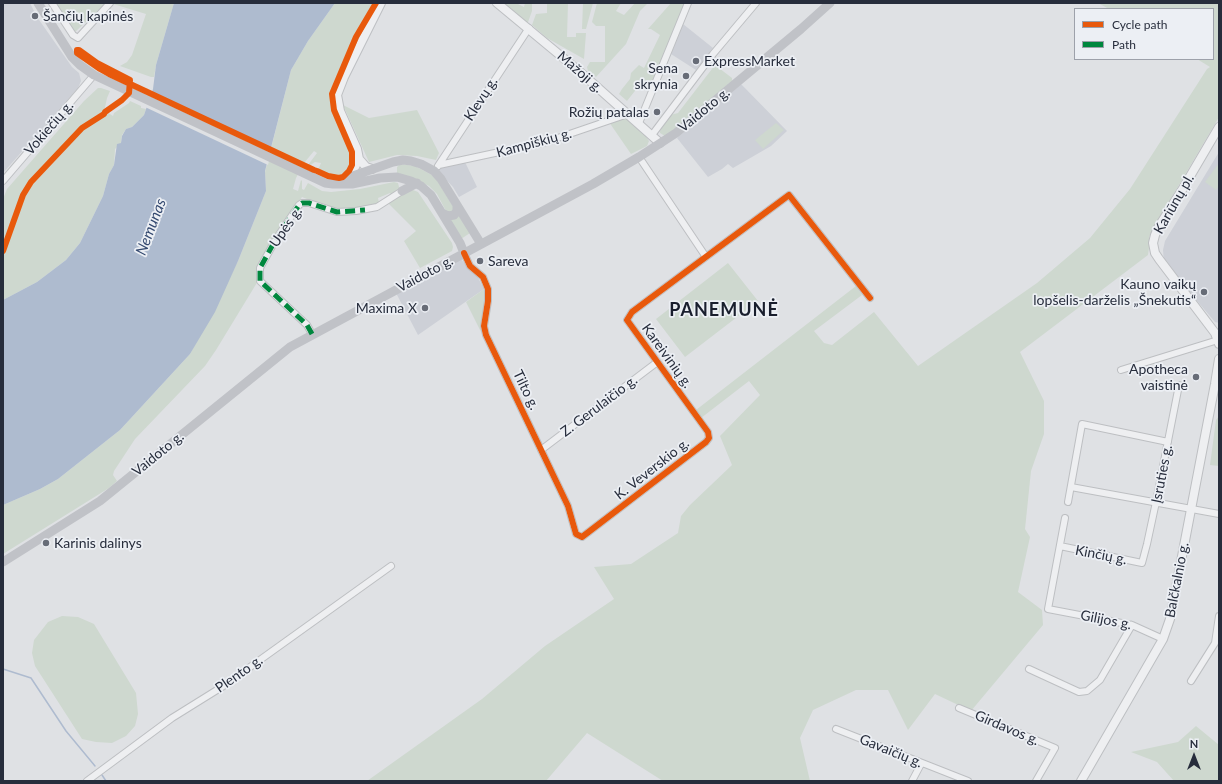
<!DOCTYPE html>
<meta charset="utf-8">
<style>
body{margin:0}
#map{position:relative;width:1222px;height:784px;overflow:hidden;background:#dfe1e4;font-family:Lato,sans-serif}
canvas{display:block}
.frame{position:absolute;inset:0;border:4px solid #272d3c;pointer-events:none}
.legend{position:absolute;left:1074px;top:8px;width:140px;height:52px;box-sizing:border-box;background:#eceff4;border:1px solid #9da1aa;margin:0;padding:5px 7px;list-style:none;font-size:12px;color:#272d3c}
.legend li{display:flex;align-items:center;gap:8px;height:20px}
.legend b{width:20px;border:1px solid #9da1aa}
.north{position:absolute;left:1174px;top:736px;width:40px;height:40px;-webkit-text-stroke:3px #eceff4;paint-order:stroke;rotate:0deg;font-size:11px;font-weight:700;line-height:16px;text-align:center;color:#272d3c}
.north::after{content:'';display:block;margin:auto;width:14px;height:18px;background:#272d3c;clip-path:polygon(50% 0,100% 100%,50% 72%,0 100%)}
</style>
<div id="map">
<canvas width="1222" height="784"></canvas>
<div class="frame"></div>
<ul class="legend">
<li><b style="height:5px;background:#e8590c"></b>Cycle path</li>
<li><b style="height:5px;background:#00873e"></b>Path</li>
</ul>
<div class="north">N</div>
</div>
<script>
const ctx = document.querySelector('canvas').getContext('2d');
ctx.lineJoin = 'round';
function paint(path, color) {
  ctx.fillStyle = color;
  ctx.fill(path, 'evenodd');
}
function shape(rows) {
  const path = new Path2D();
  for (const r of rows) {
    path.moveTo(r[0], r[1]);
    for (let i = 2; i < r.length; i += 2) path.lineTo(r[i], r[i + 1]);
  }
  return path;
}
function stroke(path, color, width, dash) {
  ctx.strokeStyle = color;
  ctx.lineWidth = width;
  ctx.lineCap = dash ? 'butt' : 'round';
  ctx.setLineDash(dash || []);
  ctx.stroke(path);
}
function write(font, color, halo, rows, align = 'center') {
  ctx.font = font + ' Lato,sans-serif';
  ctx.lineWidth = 3.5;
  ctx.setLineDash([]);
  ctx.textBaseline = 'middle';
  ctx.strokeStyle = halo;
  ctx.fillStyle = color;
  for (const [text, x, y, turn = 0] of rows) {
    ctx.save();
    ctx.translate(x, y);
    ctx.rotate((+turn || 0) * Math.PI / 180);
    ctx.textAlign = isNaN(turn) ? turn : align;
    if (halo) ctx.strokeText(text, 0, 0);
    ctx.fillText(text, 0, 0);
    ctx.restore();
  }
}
paint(shape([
 [3,3,30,3,37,17,49,34,72,67,79,73,81,81,78,88,3,173],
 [683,24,713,48,696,70,671,54],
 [741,84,787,131,771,146,733,168,728,164,722,169,708,177,677,138],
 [1219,152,1219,323,1215,322,1164,262,1163,250,1165,241],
 [465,162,477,187,459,197,453,187,439,172,439,170,440,167],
 [461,259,469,269,477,276,484,289,418,335,396,293]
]), '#cdd0d7');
paint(shape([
 [56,3,106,3,75,32],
 [110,3,174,3,156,65,154,77,151,77,120,66,127,62,132,55,146,14],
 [335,3,378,3,334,92,331,92,330,100,333,111,350,151,352,160,351,166,348,171,340,175,334,176,318,170,321,163,315,162,309,166,308,165,317,153,314,151,304,163,296,178,293,189,298,191,301,180,302,181,302,189,304,190,308,183,322,191,331,192,360,189,394,182,398,183,399,187,400,188,391,195,390,193,378,198,379,203,367,208,337,209,322,205,302,197,276,237,259,267,258,281,216,350,205,366,135,439,114,471,113,475,117,481,109,488,3,554,3,505,40,489,58,479,120,430,190,354,238,261,266,191,265,172,291,70,308,41],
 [501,3,518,3,518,4,524,7,525,3,532,3,532,11,527,25],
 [547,3,568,3,567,37,576,37,576,33,586,33,584,59,547,38,532,25,536,14,547,13],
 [583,3,593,3,586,29,582,29],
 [597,3,621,3,616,11,624,15,635,3,648,3,640,11,626,44,596,77,588,71,587,67,590,62,605,62,605,26,596,26,592,22],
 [671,3,685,3,650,87,642,82,627,101,619,94,622,89,630,79,631,73,639,65,644,68,660,35,651,29,648,29],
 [1098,3,1219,3,1219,117,1153,229,1149,237,1149,248,1148,255,1020,352,1044,401,1044,434,1031,471,1025,529,1030,537,1018,592,1042,610,1043,625,971,711,935,694,908,730,888,690,856,690,813,710,800,738,810,781,663,781,587,733,546,781,367,781,482,699,545,646,614,599,594,567,631,564,678,533,681,516,690,505,732,465,720,436,760,395,749,381,701,418,696,410,856,286,862,295,814,331,824,343,832,345,874,312,918,366,1037,283,1090,238,1130,189,1207,69,1210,67,1197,59,1213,59,1213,9,1109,9],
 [715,65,732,78,732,81,671,132,665,136,660,133,660,131,670,115,678,113],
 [98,88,101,88,110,91,107,98,104,112,80,129,68,142,69,144,82,131,105,115,107,112,113,116,114,113,129,103,130,101,141,106,141,108,146,109,144,115,132,127,126,129,122,135,121,143,115,149,114,165,109,174,103,196,80,243,66,260,37,282,3,300,3,240,4,231,3,199,7,189,84,101],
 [343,105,369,118,417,110,439,153,436,160,417,156,397,155,369,162],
 [624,118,627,118,647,136,646,137,649,141,647,146,631,154,609,122],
 [776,123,784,130,763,149,755,140],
 [1219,163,1219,186,1216,190,1205,182],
 [400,164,415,166,432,175,437,180,454,208,451,212,446,211,437,194,429,186,413,178,397,173,397,167],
 [409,190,413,190,418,192,452,243,453,247,452,251,420,268,404,241,416,231,388,203],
 [458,214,470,233,461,239,450,219],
 [728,263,758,301,685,357,656,319],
 [484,289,486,297,481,323,482,334,466,302],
 [1219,416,1219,466,1210,465,1216,420],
 [62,616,78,617,94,624,136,693,138,714,135,726,126,736,112,743,96,742,82,739,35,666,32,653,34,640,48,622],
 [1196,726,1219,745,1219,781,1174,781,1157,762,1131,752,1178,742]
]), '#ced8cf');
paint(shape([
 [174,3,335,3,308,41,291,70,265,171,266,191,238,261,215,312,190,354,120,430,58,479,40,489,3,505,3,300,37,282,66,260,80,243,103,196,109,174,114,165,117,144,121,143,122,136,126,129,132,127,144,115,153,89,156,65]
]), '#aebbcf');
paint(shape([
 [150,92,272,149,268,165,145,107]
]), '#dfe1e4');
stroke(shape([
 [3,669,31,678,66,731,95,766],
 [102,775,106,781]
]), '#aebbcf', 1.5);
const minor = shape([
 [52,3,73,35,78,38,110,3],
 [639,123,688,3],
 [652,135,713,54,756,3],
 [639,157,706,257],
 [439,165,546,142,628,114],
 [438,166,529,28],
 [3,181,94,75],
 [464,253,470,266,483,277,488,289,488,301,484,326,486,335,568,506,576,534,582,537,706,442,709,438,708,432,627,320,632,312,789,195,870,298],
 [312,334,307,325,260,281,260,268,276,239,299,205,302,203,309,203,337,212,356,211,377,207,402,191],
 [1121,370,1218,340],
 [541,450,656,363],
 [1071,487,1219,514],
 [1068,502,1082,424,1168,442],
 [1065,518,1048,609,1132,625,1163,639],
 [1060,546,1142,563,1147,544,1156,502,1179,385],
 [1029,669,1079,692,1087,691,1100,680,1132,625],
 [1191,681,1215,643,1219,616],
 [959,708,1055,748,1036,781],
 [836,729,968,781],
 [87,781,172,718,225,685,391,566],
 [912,781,921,764]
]);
const tertiary = shape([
 [497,3,579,71,660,143],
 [1219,127,1182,190,1158,228,1155,235,1153,243,1155,253,1159,259,1215,333,1219,344],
 [372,169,366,167,359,159,357,149,340,111,337,95,344,77,381,3],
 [350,177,359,159],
 [1081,781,1163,639,1170,619,1215,384,1219,359]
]);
stroke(minor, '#bdbfc2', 8);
stroke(tertiary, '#bdbfc2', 10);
stroke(minor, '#eeeff1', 6);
stroke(tertiary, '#eeeff1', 8);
stroke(shape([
 [38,3,72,57,80,65,94,75,325,183,333,184,352,184,380,178,397,177,411,181,421,186,431,195,460,243,464,253],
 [341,183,350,177,393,162,403,160,411,161,421,164,434,171,441,179,481,244],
 [402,191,417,183],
 [442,213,448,216,454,215,457,211,457,206],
 [3,562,100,501,290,347,593,184,639,157,676,133,801,29,830,3]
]), '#c0c2c7', 9);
stroke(shape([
 [312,334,307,325,260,281,260,268,276,239,299,205,302,203,309,203,337,212,365,210]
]), '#00873e', 5, [10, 5]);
stroke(shape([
 [3,251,23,195,31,182,82,128,104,114,105,112,122,100,129,93,130,80,97,63,79,50,77,50,77,53,100,69,109,74,126,82,314,170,317,171,328,176,339,178,343,177,349,171,352,165,352,152,334,110,332,94,356,37,376,3],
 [464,253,470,266,483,277,488,289,488,301,484,326,486,335,568,506,576,534,582,537,706,442,709,438,708,432,627,320,632,312,789,195,870,298]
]), '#e8590c', 6);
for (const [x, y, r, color] of [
 [35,16,4,"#676c77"],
 [696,61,4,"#676c77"],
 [686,76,4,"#676c77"],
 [657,112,4,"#676c77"],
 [480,261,4,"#676c77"],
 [1204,292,4,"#676c77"],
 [425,308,4,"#676c77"],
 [1196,377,4,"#676c77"],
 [46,543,4,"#676c77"]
]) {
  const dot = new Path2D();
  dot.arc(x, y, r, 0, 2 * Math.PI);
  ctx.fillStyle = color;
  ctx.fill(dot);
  stroke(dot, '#eceff4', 1.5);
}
write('14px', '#272d3c', '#eceff4', [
 ["Šančių kapinės",43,16,"left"],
 ["ExpressMarket",704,61,"left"],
 ["Sena",678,68],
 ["skrynia",678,84],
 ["Rožių patalas",649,112],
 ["Sareva",488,261,"left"],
 ["Kauno vaikų",1196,284],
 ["lopšelis-darželis „Šnekutis“",1196,300],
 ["Maxima X",417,308],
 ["Apotheca",1188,369],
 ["vaistinė",1188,385],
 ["Karinis dalinys",54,543,"left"]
], 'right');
write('14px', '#272d3c', '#eceff4', [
 ["Mažoji g.",580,72,41],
 ["Klevų g.",481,99,-57],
 ["Vaidoto g.",704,110,-39],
 ["Vokiečių g.",49,128,-49],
 ["Kampiškių g.",534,143,-15],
 ["Kariūnų pl.",1174,204,-60],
 ["Upės g.",286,227,-55],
 ["Vaidoto g.",425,274,-28],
 ["Kareivinių g.",667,356,54],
 ["Tilto g.",526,390,64],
 ["Z. Gerulaičio g.",599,406,-37],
 ["Vaidoto g.",158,454,-39],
 ["K. Veverskio g.",652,469,-38],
 ["Įsruties g.",1162,474,-79],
 ["Kinčių g.",1101,555,11],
 ["Balčkalnio g.",1177,580,-79],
 ["Gilijos g.",1106,620,11],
 ["Plento g.",239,674,-35],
 ["Girdavos g.",1007,728,23],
 ["Gavaičių g.",891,751,22]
]);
write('italic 15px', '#33486f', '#eceff4', [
 ["Nemunas",151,227,-69]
]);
ctx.letterSpacing = '1px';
write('bold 18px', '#191e2d', '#eceff4', [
 ["PANEMUNĖ",724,310]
]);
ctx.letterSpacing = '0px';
</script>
